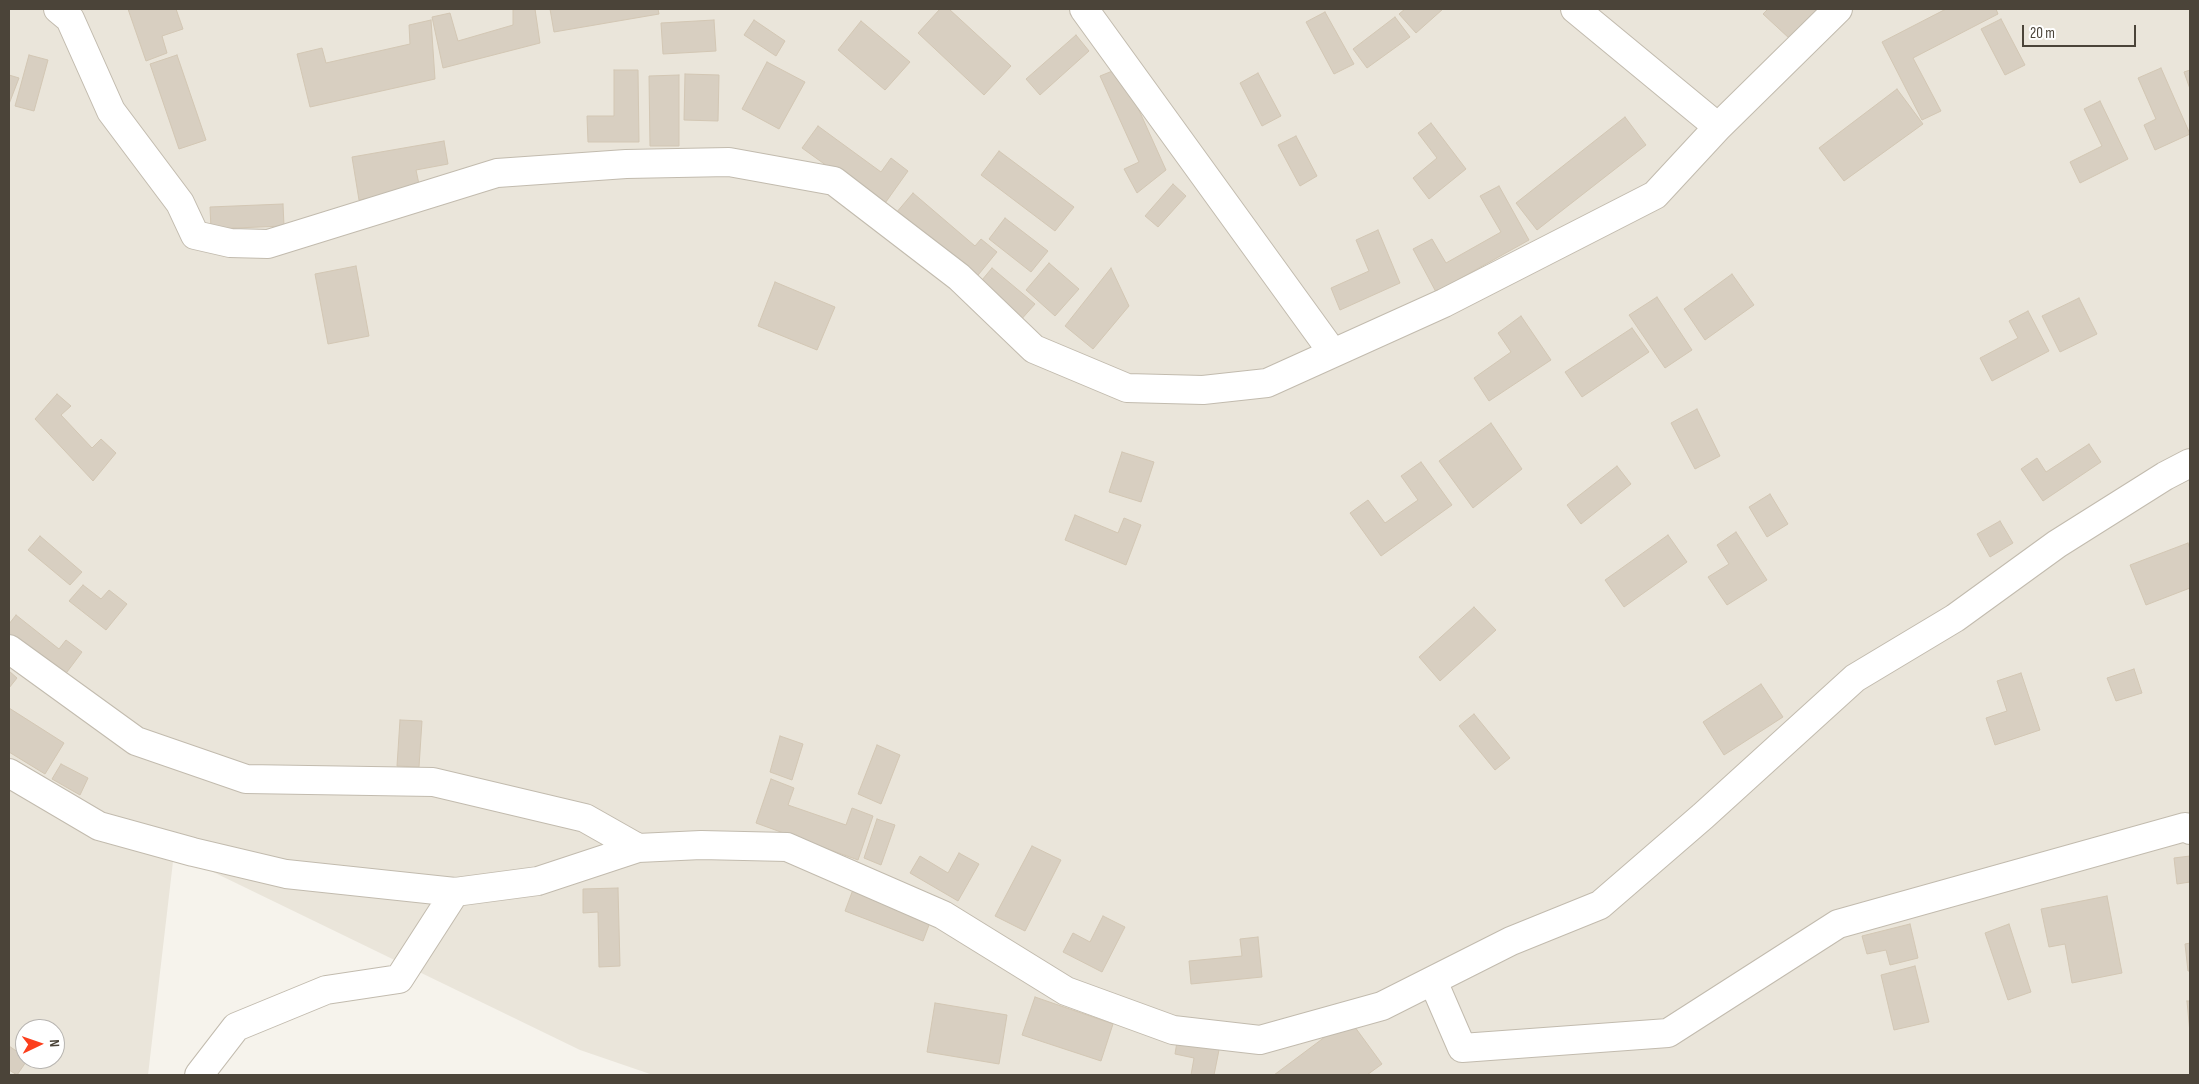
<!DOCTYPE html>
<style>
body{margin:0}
#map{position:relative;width:2199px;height:1084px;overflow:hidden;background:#f6f3ec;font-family:"Sofia Sans Condensed",sans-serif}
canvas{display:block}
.frame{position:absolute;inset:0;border:10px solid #4b4439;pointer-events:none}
.north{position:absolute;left:15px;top:1019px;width:50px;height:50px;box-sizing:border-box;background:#fff;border:1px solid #b7b4b0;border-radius:50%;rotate:87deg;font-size:14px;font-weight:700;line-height:20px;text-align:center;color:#4b4439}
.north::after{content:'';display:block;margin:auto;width:18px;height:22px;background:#fc3f1d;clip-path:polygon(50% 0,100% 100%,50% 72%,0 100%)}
.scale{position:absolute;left:2022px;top:25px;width:114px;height:22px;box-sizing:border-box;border:2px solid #4b4439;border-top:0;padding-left:6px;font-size:15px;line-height:18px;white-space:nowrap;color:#4b4439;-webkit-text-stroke:4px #fff;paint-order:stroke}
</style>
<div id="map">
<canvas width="2199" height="1084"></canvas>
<div class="frame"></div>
<div class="north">N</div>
<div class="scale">20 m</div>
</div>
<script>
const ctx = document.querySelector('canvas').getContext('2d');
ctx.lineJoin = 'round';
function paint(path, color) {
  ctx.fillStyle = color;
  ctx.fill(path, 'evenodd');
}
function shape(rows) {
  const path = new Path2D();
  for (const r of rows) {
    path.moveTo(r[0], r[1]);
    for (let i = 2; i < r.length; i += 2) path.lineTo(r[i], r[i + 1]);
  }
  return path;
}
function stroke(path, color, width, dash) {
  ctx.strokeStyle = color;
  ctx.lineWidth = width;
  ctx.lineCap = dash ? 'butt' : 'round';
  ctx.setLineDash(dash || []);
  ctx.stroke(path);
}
paint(shape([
 [9,9,2190,9,2190,1075,653,1075,580,1050,174,853,148,1075,9,1075],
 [25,1029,55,1029,55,1059,25,1059]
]), '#eae5da');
const building = shape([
 [128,9,176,9,183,29,162,36,167,53,146,61,128,9],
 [513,9,535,9,540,43,443,68,432,17,450,13,458,41,513,25,513,9],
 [550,9,658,9,659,14,554,32,550,9],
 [940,9,949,9,1011,66,984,95,918,33,940,9],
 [1405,9,1443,9,1416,33,1399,14,1405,9],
 [1768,9,1819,9,1790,39,1763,14,1768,9],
 [1946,9,1996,9,1998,14,1913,58,1941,111,1922,120,1882,42,1946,9],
 [1325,12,1354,64,1334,74,1306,22,1325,12],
 [1395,17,1410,37,1367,68,1353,49,1395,17],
 [2001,19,2025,65,2005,75,1981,29,2001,19],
 [431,20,435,79,310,107,297,54,322,48,326,63,410,44,409,25,431,20],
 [714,20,716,51,663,54,661,23,714,20],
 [754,20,785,41,776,56,744,35,754,20],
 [861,21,910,62,885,90,838,50,861,21],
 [1076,35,1089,51,1040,95,1026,79,1076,35],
 [29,55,48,60,34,111,15,106,29,55],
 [177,55,206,140,179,149,150,64,177,55],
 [767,62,805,82,779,129,742,109,767,62],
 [1120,68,1166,170,1137,193,1124,169,1139,162,1100,76,1120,68],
 [2161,68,2190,134,2155,150,2144,125,2156,119,2138,78,2161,68],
 [614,70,638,70,639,142,588,142,587,116,614,116,614,70],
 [2190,70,2190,89,2184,72,2190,70],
 [1258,73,1281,116,1262,126,1240,83,1258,73],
 [685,74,719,75,718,121,684,120,685,74],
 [9,75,19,78,9,104,9,75],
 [679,75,679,146,650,146,649,76,679,75],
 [1897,89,1923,124,1844,181,1819,148,1897,89],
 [2100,101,2128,159,2080,183,2070,162,2102,146,2084,109,2100,101],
 [1625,117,1646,145,1537,230,1516,203,1625,117],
 [1431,123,1466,169,1429,199,1413,178,1437,158,1418,133,1431,123],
 [818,126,881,172,891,158,908,171,883,206,802,148,818,126],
 [1296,136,1317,176,1300,186,1278,145,1296,136],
 [444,141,448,164,416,170,420,189,359,200,352,157,444,141],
 [999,151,1074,207,1055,231,981,175,999,151],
 [1173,184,1186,196,1158,227,1145,216,1173,184],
 [1499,186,1529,240,1436,292,1413,249,1432,239,1446,263,1501,232,1480,196,1499,186],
 [913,193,975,246,981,239,997,252,974,280,896,213,913,193],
 [283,204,284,226,211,229,210,207,283,204],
 [1005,218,1048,251,1031,272,989,239,1005,218],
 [1378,230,1400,283,1340,310,1331,288,1369,271,1356,240,1378,230],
 [1049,263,1079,289,1055,316,1026,290,1049,263],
 [356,266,369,336,328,344,315,274,356,266],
 [992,268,1035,304,1019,322,977,286,992,268],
 [1111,268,1129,306,1093,349,1065,326,1111,268],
 [1732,274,1754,305,1705,340,1684,309,1732,274],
 [775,282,835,307,817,350,758,326,775,282],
 [1657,297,1692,350,1665,368,1629,315,1657,297],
 [2079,298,2097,334,2060,352,2042,316,2079,298],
 [2028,311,2049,351,1992,381,1980,358,2018,338,2009,321,2028,311],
 [1521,316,1551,360,1489,401,1474,378,1511,352,1498,333,1521,316],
 [1632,328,1649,352,1582,397,1565,372,1632,328],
 [57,394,71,406,61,415,92,448,101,439,116,453,93,481,35,419,57,394],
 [1697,409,1720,456,1695,469,1671,423,1697,409],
 [1491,423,1522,469,1473,508,1439,461,1491,423],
 [2089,444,2101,462,2043,501,2021,469,2037,458,2046,472,2089,444],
 [1122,452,1154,462,1141,502,1109,492,1122,452],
 [1421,462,1452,505,1381,556,1350,513,1368,500,1385,523,1418,500,1401,476,1421,462],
 [1617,466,1631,484,1581,524,1567,505,1617,466],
 [1770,494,1788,524,1767,537,1749,507,1770,494],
 [1075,515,1118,533,1124,518,1141,525,1126,565,1065,540,1075,515],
 [2000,521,2013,543,1990,557,1977,534,2000,521],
 [1736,532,1767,580,1727,605,1708,577,1729,564,1717,545,1736,532],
 [1668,535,1687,562,1624,607,1605,580,1668,535],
 [40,536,82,572,70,585,28,550,40,536],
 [2188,543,2190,549,2190,588,2146,605,2130,565,2188,543],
 [83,585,101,599,109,590,127,604,106,630,69,601,83,585],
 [1474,607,1496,630,1440,681,1419,657,1474,607],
 [16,615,59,649,66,640,82,652,61,680,9,640,9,624,16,615],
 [2134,669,2142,693,2116,701,2107,678,2134,669],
 [9,671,17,678,9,688,9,671],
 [2021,673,2040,730,1995,745,1986,718,2007,711,1997,681,2021,673],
 [1761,684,1783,717,1724,755,1703,722,1761,684],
 [9,708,64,743,45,774,9,752,9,708],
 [1474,714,1510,758,1495,770,1459,726,1474,714],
 [400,720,422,721,419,767,397,766,400,720],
 [780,736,803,744,792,780,770,772,780,736],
 [877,745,900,755,881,804,858,794,877,745],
 [61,764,88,778,80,795,52,779,61,764],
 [771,779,794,788,788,805,846,825,852,808,873,816,858,860,756,823,771,779],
 [877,819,895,825,881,865,864,858,877,819],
 [1032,846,1061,860,1025,931,995,916,1032,846],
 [959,853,979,864,958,901,910,873,920,856,948,873,959,853],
 [2190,856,2190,882,2177,884,2174,858,2190,856],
 [854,887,932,917,923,941,845,911,854,887],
 [618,888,620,966,599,967,598,912,583,913,583,889,618,888],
 [2107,896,2122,973,2072,983,2065,944,2049,947,2041,909,2107,896],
 [1103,916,1125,927,1102,972,1063,952,1073,933,1090,942,1103,916],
 [1910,924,1918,958,1890,965,1886,950,1867,954,1862,936,1910,924],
 [2009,924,2031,992,2008,1000,1985,933,2009,924],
 [1258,937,1262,977,1191,984,1189,961,1242,956,1240,939,1258,937],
 [2190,943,2190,971,2188,971,2185,944,2190,943],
 [1915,966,1929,1022,1894,1030,1881,975,1915,966],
 [1035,997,1113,1024,1101,1061,1022,1035,1035,997],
 [2187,1001,2190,1001,2190,1033,2187,1001],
 [935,1003,1007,1015,999,1064,927,1052,935,1003],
 [1349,1019,1382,1064,1367,1075,1274,1075,1349,1019],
 [1178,1036,1220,1045,1214,1075,1191,1075,1194,1058,1175,1054,1178,1036],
 [9,1046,25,1057,25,1059,28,1059,17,1075,9,1070,9,1046]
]);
paint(building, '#d8cfc1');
stroke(building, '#d3c7b4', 1);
const street = shape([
 [58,9,70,19,111,111,180,203,195,235,230,243,268,244,497,173,626,164,729,162,834,181,959,277,1034,349,1127,388,1203,390,1267,383,1444,303,1655,195,1718,127,1838,9],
 [1084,9,1333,353],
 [1575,9,1718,127],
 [9,649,136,741,246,779,433,782,585,818,638,848],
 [9,773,99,826,193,852,286,874,455,892,538,881,638,848,701,845,787,847,943,915,1066,991,1173,1030,1260,1040,1382,1006,1511,941,1600,905,1703,816,1855,678,1955,618,2057,544,2165,476,2190,463],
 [1433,981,1462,1048,1668,1033,1838,924,2185,827,2190,830],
 [199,1075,236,1027,326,990,399,979,455,892]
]);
stroke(street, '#c2bbae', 30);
stroke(street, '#fff', 28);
</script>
